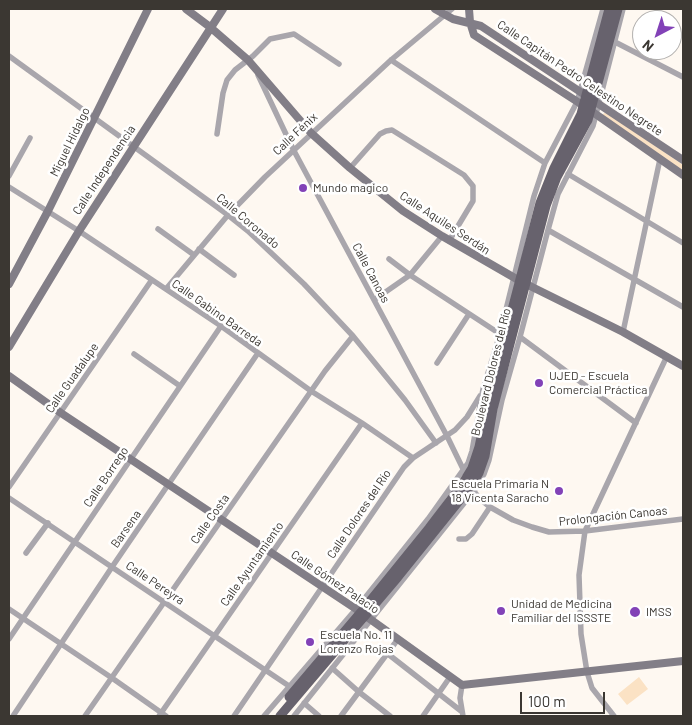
<!DOCTYPE html>
<meta charset="utf-8">
<style>
body{margin:0}
#map{position:relative;width:692px;height:725px;overflow:hidden;background:#fef8f1;font-family:Barlow,sans-serif}
canvas{display:block}
.frame{position:absolute;inset:0;border:10px solid #3b3732;pointer-events:none}
.north{position:absolute;left:632px;top:10px;width:50px;height:50px;box-sizing:border-box;background:#fff;border:1px solid #b1afad;border-radius:50%;rotate:220deg;font-size:14px;font-weight:700;line-height:20px;text-align:center;color:#3b3732}
.north::after{content:'';display:block;margin:auto;width:18px;height:22px;background:#8242b7;clip-path:polygon(50% 0,100% 100%,50% 72%,0 100%)}
.scale{position:absolute;left:520px;top:692px;width:85px;height:22px;box-sizing:border-box;border:2px solid #3b3732;border-top:0;padding-left:6px;font-size:15px;line-height:18px;white-space:nowrap;color:#3b3732;-webkit-text-stroke:4px #fff;paint-order:stroke}
</style>
<div id="map">
<canvas width="692" height="725"></canvas>
<div class="frame"></div>
<div class="north">N</div>
<div class="scale">100 m</div>
</div>
<script>
const ctx = document.querySelector('canvas').getContext('2d');
ctx.lineJoin = 'round';
function paint(path, color) {
  ctx.fillStyle = color;
  ctx.fill(path, 'evenodd');
}
function shape(rows) {
  const path = new Path2D();
  for (const r of rows) {
    path.moveTo(r[0], r[1]);
    for (let i = 2; i < r.length; i += 2) path.lineTo(r[i], r[i + 1]);
  }
  return path;
}
function stroke(path, color, width, dash) {
  ctx.strokeStyle = color;
  ctx.lineWidth = width;
  ctx.lineCap = dash ? 'butt' : 'round';
  ctx.setLineDash(dash || []);
  ctx.stroke(path);
}
function write(font, color, halo, rows, align = 'center') {
  ctx.font = font + ' Barlow,sans-serif';
  ctx.lineWidth = 5;
  ctx.setLineDash([]);
  ctx.textBaseline = 'middle';
  ctx.strokeStyle = halo;
  ctx.fillStyle = color;
  for (const [text, x, y, turn = 0] of rows) {
    ctx.save();
    ctx.translate(x, y);
    ctx.rotate((+turn || 0) * Math.PI / 180);
    ctx.textAlign = isNaN(turn) ? turn : align;
    if (halo) ctx.strokeText(text, 0, 0);
    ctx.fillText(text, 0, 0);
    ctx.restore();
  }
}
paint(shape([
 [606,112,683,165,683,173,602,118,603,114],
 [639,677,648,689,627,705,618,694]
]), '#fbe2c4');
stroke(shape([
 [615,42,683,77],
 [9,56,228,215,248,231,304,284,353,336,405,400,436,443],
 [391,60,545,163],
 [258,75,293,149,447,436,465,473],
 [217,134,223,93,227,80,235,70,253,56,270,39,294,34,339,64],
 [350,168,380,134,386,131,392,130,464,175,473,186,473,201,449,241],
 [568,174,683,243],
 [9,176,30,138],
 [9,187,79,231,221,326,311,391,362,423,413,458],
 [158,229,194,255],
 [548,230,683,307],
 [199,249,234,275],
 [389,259,410,275,500,334],
 [166,289,228,215,265,177,391,60,452,9],
 [374,300,410,275,442,236],
 [623,332,660,159],
 [520,337,636,423],
 [134,354,180,386],
 [437,363,469,314],
 [9,487,151,281],
 [473,490,479,498,490,507,513,520,532,527,549,532,585,531,683,519],
 [9,498,289,686],
 [459,539,466,539,472,534,490,507],
 [26,553,48,523],
 [9,609,112,678,166,716],
 [9,639,221,326],
 [388,654,461,711],
 [332,668,359,692,390,716],
 [462,685,460,698,463,716],
 [304,703,319,716],
 [13,716,112,567,258,353],
 [85,716,325,371,353,336],
 [159,716,362,423],
 [234,716,404,467,413,458,455,430,467,417,480,396],
 [264,716,356,609,428,519,468,463,472,451,483,389,500,334,534,196,545,163,577,102,603,9],
 [294,716,473,492,484,474,489,460,502,400,520,337,548,230,558,194,593,126,623,9],
 [341,716,398,639],
 [423,716,450,677],
 [614,716,592,688,587,672,581,634,579,575,585,531,667,356]
]), '#a9a6ac', 5.5);
stroke(shape([
 [186,9,210,27,248,60,311,133,350,168,403,211,442,236,520,281,623,332,683,366],
 [435,9,453,19,481,26,683,160],
 [469,9,470,22,474,35,584,106,683,175],
 [9,284,48,211,148,9],
 [9,347,79,231,223,9],
 [9,376,61,413,356,609,462,685,683,661]
]), '#827e87', 8);
stroke(shape([
 [289,697,361,612,429,528,461,486,472,468,479,447,490,394,540,203,554,168,581,114,609,9],
 [280,716,398,577,472,485,479,473,485,456,493,409,546,206,557,177,588,120,618,9]
]), '#67626d', 9);
for (const [x, y, r, color] of [
 [303,188,5,"#8242b7"],
 [539,383,5,"#8242b7"],
 [559,491,5,"#8242b7"],
 [501,611,5,"#8242b7"],
 [635,612,6,"#8242b7"],
 [310,642,5,"#8242b7"]
]) {
  const dot = new Path2D();
  dot.arc(x, y, r, 0, 2 * Math.PI);
  ctx.fillStyle = color;
  ctx.fill(dot);
  stroke(dot, '#fff', 2);
}
write('12px', '#3b3732', '#fff', [
 ["Calle Capitán Pedro Celestino Negrete",580,78,34],
 ["Calle Fénix",295,134,-43],
 ["Miguel Hidalgo",70,142,-64],
 ["Calle Independencia",104,170,-57],
 ["Calle Coronado",248,221,40],
 ["Calle Aquiles Serdán",445,223,33],
 ["Calle Canoas",371,273,62],
 ["Calle Gabino Barreda",217,313,35],
 ["Boulevard Dolores del Río",491,372,-76],
 ["Calle Guadalupe",72,378,-55],
 ["Calle Borrego",106,477,-56],
 ["Calle Dolores del Río",359,514,-56],
 ["Prolongación Canoas",613,516,-6],
 ["Calle Costa",210,519,-55],
 ["Barsena",126,529,-55],
 ["Calle Ayuntamiento",252,564,-55],
 ["Calle Gómez Palacio",335,582,34],
 ["Calle Pereyra",155,583,34]
]);
write('12px', '#3b3732', '#fff', [
 ["Mundo magico",313,188],
 ["UJED - Escuela",549,376],
 ["Comercial Práctica",549,390],
 ["Escuela Primaria N",549,484,"right"],
 ["18 Vicenta Saracho",549,498,"right"],
 ["Unidad de Medicina",511,604],
 ["Familiar del ISSSTE",511,618],
 ["IMSS",646,612],
 ["Escuela No. 11",320,635],
 ["Lorenzo Rojas",320,649]
], 'left');
</script>
